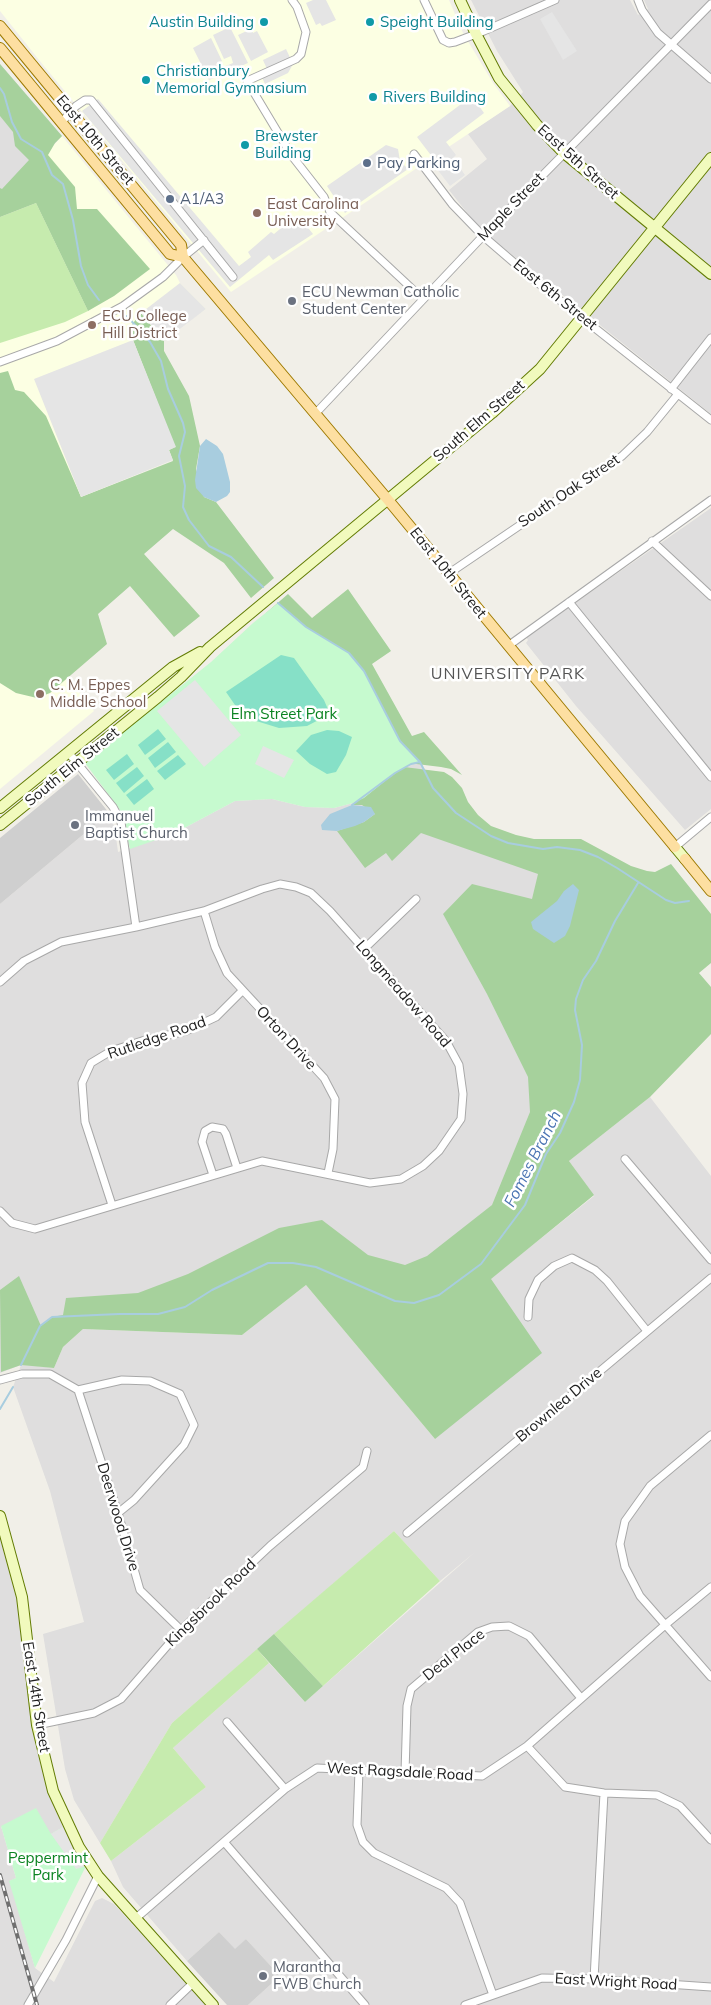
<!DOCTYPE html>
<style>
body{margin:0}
canvas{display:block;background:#f1efe8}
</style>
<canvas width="711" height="2005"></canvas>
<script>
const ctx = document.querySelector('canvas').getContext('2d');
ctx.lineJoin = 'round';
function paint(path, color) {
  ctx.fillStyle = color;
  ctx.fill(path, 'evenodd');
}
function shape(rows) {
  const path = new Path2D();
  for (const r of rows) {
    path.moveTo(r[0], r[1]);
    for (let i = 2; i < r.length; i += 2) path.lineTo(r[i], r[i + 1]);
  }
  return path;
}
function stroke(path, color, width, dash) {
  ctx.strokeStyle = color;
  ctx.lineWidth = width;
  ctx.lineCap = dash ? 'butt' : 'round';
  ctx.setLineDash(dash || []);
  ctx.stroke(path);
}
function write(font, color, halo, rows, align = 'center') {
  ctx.font = font + ' Mulish,sans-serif';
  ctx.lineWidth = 5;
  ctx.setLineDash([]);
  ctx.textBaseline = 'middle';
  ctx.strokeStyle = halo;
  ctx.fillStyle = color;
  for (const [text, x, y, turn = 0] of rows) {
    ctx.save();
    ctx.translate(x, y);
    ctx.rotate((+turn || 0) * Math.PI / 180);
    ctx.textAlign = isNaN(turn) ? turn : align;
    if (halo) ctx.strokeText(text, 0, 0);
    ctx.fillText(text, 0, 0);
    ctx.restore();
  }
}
paint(shape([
 [471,0,630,0,638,15,648,9,644,0,711,0,711,414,495,241,476,224,449,190,487,159,468,134,510,106,523,92,497,51],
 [0,64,62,136,21,181,36,203,0,217],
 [711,508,711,809,685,830,576,706,526,643,528,640,526,637],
 [420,762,456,813,543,849,580,1080,481,1264,341,1278,63,1315,21,1364,54,1368,63,1347,83,1329,242,1335,306,1285,435,1439,490,1279,594,1196,569,1161,650,1097,711,1176,711,2005,248,2005,280,1976,246,1939,235,1950,219,1932,187,1961,123,1887,111,1861,206,1787,173,1748,269,1663,305,1702,475,1552,440,1581,394,1531,172,1723,100,1843,74,1800,65,1769,43,1634,84,1622,50,1491,13,1387,21,1365,0,1373,0,904,109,813,115,829,118,852,173,834,235,801,272,799,305,807,334,808,353,803,395,773,411,764],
 [0,1536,16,1595,35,1743,48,1793,63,1827,51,1834,1,1826,16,1878,10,1881,35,1968,54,1982,95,1901,102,1898,114,1904,206,2005,0,2005]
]), '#dfdede');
paint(shape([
 [0,0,449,0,463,33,493,83,510,106,231,292,39,60,0,11],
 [62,136,176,275,180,283,206,309,140,357,173,460,0,530,0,217,36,203,21,181],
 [0,600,67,677,94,711,0,789]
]), '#fcffe3');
paint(shape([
 [78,774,109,813,0,904,0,838],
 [219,1932,235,1949,246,1939,280,1976,248,2005,227,2005,187,1961]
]), '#cfcfcf');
paint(shape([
 [36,203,88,311,65,322,0,343,0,217],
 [394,1531,440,1581,323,1686,274,1634],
 [257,1649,269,1663,173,1748,206,1787,111,1861,100,1843,172,1723]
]), '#c6ebae');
paint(shape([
 [0,64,62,136,55,143,48,155,75,187,77,209,97,209,150,269,114,296,88,311,36,203,0,217,0,188,2,189,29,160,15,146,13,132,0,116],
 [141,313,164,341,164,351,189,396,200,446,196,469,204,497,216,502,274,578,251,598,224,563,173,529,144,554,200,616,174,637,130,586,98,614,107,644,50,693,37,698,16,693,0,683,0,373,8,371,15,390,24,392,46,416,81,497,173,461,169,450,175,447,133,340,130,327],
 [348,589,391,651,372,664,412,736,424,732,462,775,451,769,441,767,400,762,266,613,288,594,312,618],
 [404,767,444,772,452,777,462,788,468,802,478,815,491,826,516,835,534,839,581,839,631,866,647,871,655,872,671,864,711,914,711,963,699,973,711,987,711,1034,650,1097,569,1161,594,1195,491,1279,542,1353,435,1439,306,1285,242,1335,83,1329,63,1347,54,1368,21,1365,1,1372,0,1290,19,1276,41,1326,52,1317,63,1315,66,1298,138,1293,188,1274,279,1228,322,1220,368,1255,405,1265,427,1256,492,1205,530,1112,528,1077,487,994,443,914,472,884,532,899,538,874,421,833,392,861,386,853,365,868,337,831,364,822,375,814,362,805,352,805],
 [274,1634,323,1686,305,1702,257,1649]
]), '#a6d19c');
paint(shape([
 [278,603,306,627,349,653,364,671,400,741,420,762,411,764,395,773,364,798,353,803,334,808,305,807,272,799,235,801,173,834,130,849,120,810,85,763,211,662,253,623],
 [36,1808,51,1834,63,1827,86,1866,35,1968,9,1881,16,1878,1,1826]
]), '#c6facf');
paint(shape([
 [281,655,294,658,324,700,330,714,307,726,279,728,253,720,235,705,226,692],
 [158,729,166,739,145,755,138,745],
 [327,730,339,731,352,737,346,755,336,772,327,774,310,764,296,751,311,735],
 [168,742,176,752,155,768,148,758],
 [127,754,134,764,114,780,106,770],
 [178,755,186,764,165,780,157,771],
 [137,767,144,776,124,793,116,783],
 [147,779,154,789,134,805,126,795]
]), '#86e0c7');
paint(shape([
 [313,0,326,0,336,20,322,26,320,23,316,25,306,3],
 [552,12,577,51,563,60,540,19],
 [230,27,248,63,209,80,193,48,211,38,222,61,216,64,219,69,233,63,231,56,224,59,213,35],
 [251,29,253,33,257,31,268,52,251,61,238,35],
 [286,49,293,64,288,73,265,84,260,73,267,69,263,60],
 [472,96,484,113,446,142,456,155,453,158,465,175,450,186,437,169,440,167,417,137],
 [98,99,239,266,251,257,248,252,271,232,274,234,292,219,295,222,300,218,313,234,273,260,269,255,230,287,82,111],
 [386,145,398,149,400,161,408,169,345,213,327,186],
 [180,283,206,309,164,341,141,313],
 [133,340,176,447,169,450,173,460,81,497,34,379],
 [195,680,241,735,204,767,157,711],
 [263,746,294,760,284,778,255,764],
 [63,1827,86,1866,76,1869,51,1834]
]), '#e5e5e5');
paint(shape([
 [206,439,217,446,223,454,230,482,230,492,227,496,216,502,204,497,196,488,195,480,200,446],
 [352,805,371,807,375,814,364,822,355,826,337,831,322,830,321,825,330,814],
 [573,884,579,890,570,926,565,936,554,943,533,929,531,922,557,901,564,891]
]), '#a8cddf');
stroke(shape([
 [0,88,4,94,12,122,21,139,42,152,52,175,63,184,73,220,81,266,88,285,99,300],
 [127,316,150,342,161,361,168,389,183,423,185,432,179,456,185,486,183,507,189,520,209,546,231,557,263,587],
 [278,603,306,627,349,653,364,671,400,741,420,762,433,788,456,813,491,836,508,843,543,849,557,847,580,850,598,857,617,868,666,900,675,903,689,901],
 [352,805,395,773,411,764,420,762],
 [21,1365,40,1326,52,1317,119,1314,158,1314,185,1307,212,1290,268,1263,293,1263,316,1267,395,1301,414,1303,439,1295,481,1264,525,1205,546,1154,560,1133,574,1102,580,1080,582,1045,575,1010,576,999,583,980,596,961,615,921,638,883],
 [0,1409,13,1387]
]), '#a8cddf', 2);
const street = shape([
 [292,0,297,7,306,32,301,54,296,59,247,81,292,156,324,197,330,212,423,299],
 [424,0,443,40,449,43,455,42,484,31,555,0],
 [638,0,642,10,658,33,711,79],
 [61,123,76,106,85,100,91,100,233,277],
 [414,154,452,204,483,236,533,279,711,420],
 [0,362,57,341,123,306,163,277,183,257,204,240],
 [671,389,711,338],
 [315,414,483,236,711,4],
 [652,541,711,596],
 [448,574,622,456,647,432,678,394],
 [569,602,711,777],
 [508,646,711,500],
 [68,752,113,807,121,822,136,927],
 [675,847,711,817],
 [204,911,215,947,227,973,324,1078,335,1099,333,1149,328,1173],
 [364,949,416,899],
 [0,982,24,961,61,942,136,927,204,911,262,889,280,884,296,887,311,893,330,911,446,1041,459,1065,463,1094,461,1119,439,1151,423,1166,401,1179,370,1183,262,1161,35,1229,12,1223,0,1211],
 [625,1159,711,1260],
 [213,1175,202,1142,205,1131,212,1127,223,1129,226,1134,237,1168],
 [112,1205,85,1122,82,1083,91,1063,111,1051,142,1041,186,1031,216,1017,242,991],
 [528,1317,529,1299,538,1280,554,1266,572,1258,595,1270,607,1281,647,1331],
 [0,1380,22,1374,50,1374,78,1390,122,1380,150,1381,180,1394,194,1425,184,1445,134,1500,118,1513],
 [78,1390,118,1513,140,1590,181,1630],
 [711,1435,650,1486,625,1521,620,1544,625,1567,640,1596,711,1677],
 [407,1533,711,1278],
 [227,1722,285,1789],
 [37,1725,94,1713,121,1699,181,1630,270,1546,363,1467,367,1451],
 [527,1746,565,1787,604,1793,657,1795,680,1806,711,1840],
 [359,1770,357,1825,363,1842,374,1853,446,1888,460,1903,493,1995],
 [405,1773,407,1706,411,1689,478,1632,492,1627,509,1626,529,1636,581,1698],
 [225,1843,365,2005],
 [135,1919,285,1789,317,1768,482,1776,527,1746,665,1625,711,1587],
 [594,1979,604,1793],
 [28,2005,66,1940,98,1876],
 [170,2005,193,1983],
 [465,2005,542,1978,594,1979,711,1987]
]);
const secondary = shape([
 [460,0,476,34,499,78,537,125,564,153,711,274],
 [0,808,173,667,200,652],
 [0,825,158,697,181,677,210,647,492,413,540,369,711,158],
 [675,847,685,859],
 [0,1516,22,1597,37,1725,53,1791,79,1847,98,1876,213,2005]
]);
const primary = shape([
 [0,26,181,245,183,257,394,507,675,847],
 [0,48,170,254,183,257],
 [685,859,711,891]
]);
stroke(street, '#a8a8a8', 9);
stroke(secondary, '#637c04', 12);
stroke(primary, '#9e7a00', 12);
stroke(street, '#fff', 7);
stroke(secondary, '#f1fabd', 10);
stroke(primary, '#fddfa1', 10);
const rail = shape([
 [0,1875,37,2005]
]);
stroke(rail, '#6f6f6f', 4);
stroke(rail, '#fff', 2, [5.5]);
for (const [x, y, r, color] of [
 [264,22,5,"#0f9aa8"],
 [370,22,5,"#0f9aa8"],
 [146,80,5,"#0f9aa8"],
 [373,97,5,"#0f9aa8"],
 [245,145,5,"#0f9aa8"],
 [367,163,5,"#5c6f8a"],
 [170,199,5,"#5c6f8a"],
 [257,213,5,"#8d6e63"],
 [292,301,5,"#6b7280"],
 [92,325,5,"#8d6e63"],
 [40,694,5,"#8d6e63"],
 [75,825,5,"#6b7280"],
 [263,1976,5,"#6b7280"]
]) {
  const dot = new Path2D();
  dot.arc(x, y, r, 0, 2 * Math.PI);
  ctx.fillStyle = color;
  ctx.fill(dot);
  stroke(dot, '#fff', 2);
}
write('15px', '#0d838f', '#fff', [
 ["Austin Building",254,22,"right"],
 ["Speight Building",380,22],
 ["Christianbury",156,71],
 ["Memorial Gymnasium",156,88],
 ["Rivers Building",383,97],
 ["Brewster",255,136],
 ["Building",255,153]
], 'left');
write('15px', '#212121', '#fff', [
 ["East 10th Street",95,140,50],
 ["East 5th Street",578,162,42],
 ["Maple Street",511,207,-46],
 ["East 6th Street",555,295,39],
 ["South Elm Street",479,421,-41],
 ["South Oak Street",569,491,-34],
 ["East 10th Street",448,573,51],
 ["South Elm Street",72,767,-39],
 ["Longmeadow Road",403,994,49],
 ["Rutledge Road",157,1038,-19],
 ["Orton Drive",286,1038,47],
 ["Brownlea Drive",559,1405,-40],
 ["Deerwood Drive",118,1517,73],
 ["Kingsbrook Road",211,1603,-44],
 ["Deal Place",454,1655,-38],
 ["East 14th Street",36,1697,81],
 ["West Ragsdale Road",400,1772,3],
 ["East Wright Road",616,1982,3]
]);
write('15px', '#4e5e75', '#fff', [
 ["Pay Parking",377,163],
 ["A1/A3",180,199]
], 'left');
write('15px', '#785e54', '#fff', [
 ["East Carolina",267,204],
 ["University",267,221],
 ["ECU College",102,316],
 ["Hill District",102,333],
 ["C. M. Eppes",50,685],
 ["Middle School",50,702]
], 'left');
write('15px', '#5b616d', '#fff', [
 ["ECU Newman Catholic",302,292],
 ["Student Center",302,309],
 ["Immanuel",85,816],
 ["Baptist Church",85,833],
 ["Marantha",273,1967],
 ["FWB Church",273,1984]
], 'left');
write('15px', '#0b8321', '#fff', [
 ["Elm Street Park",284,714],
 ["Peppermint",48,1858],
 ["Park",48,1875]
]);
ctx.letterSpacing = '1px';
write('16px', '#545454', '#fff', [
 ["UNIVERSITY PARK",508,674]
]);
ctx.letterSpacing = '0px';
write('italic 16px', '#4b74b3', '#fff', [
 ["Fomes Branch",533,1159,-63]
]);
</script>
